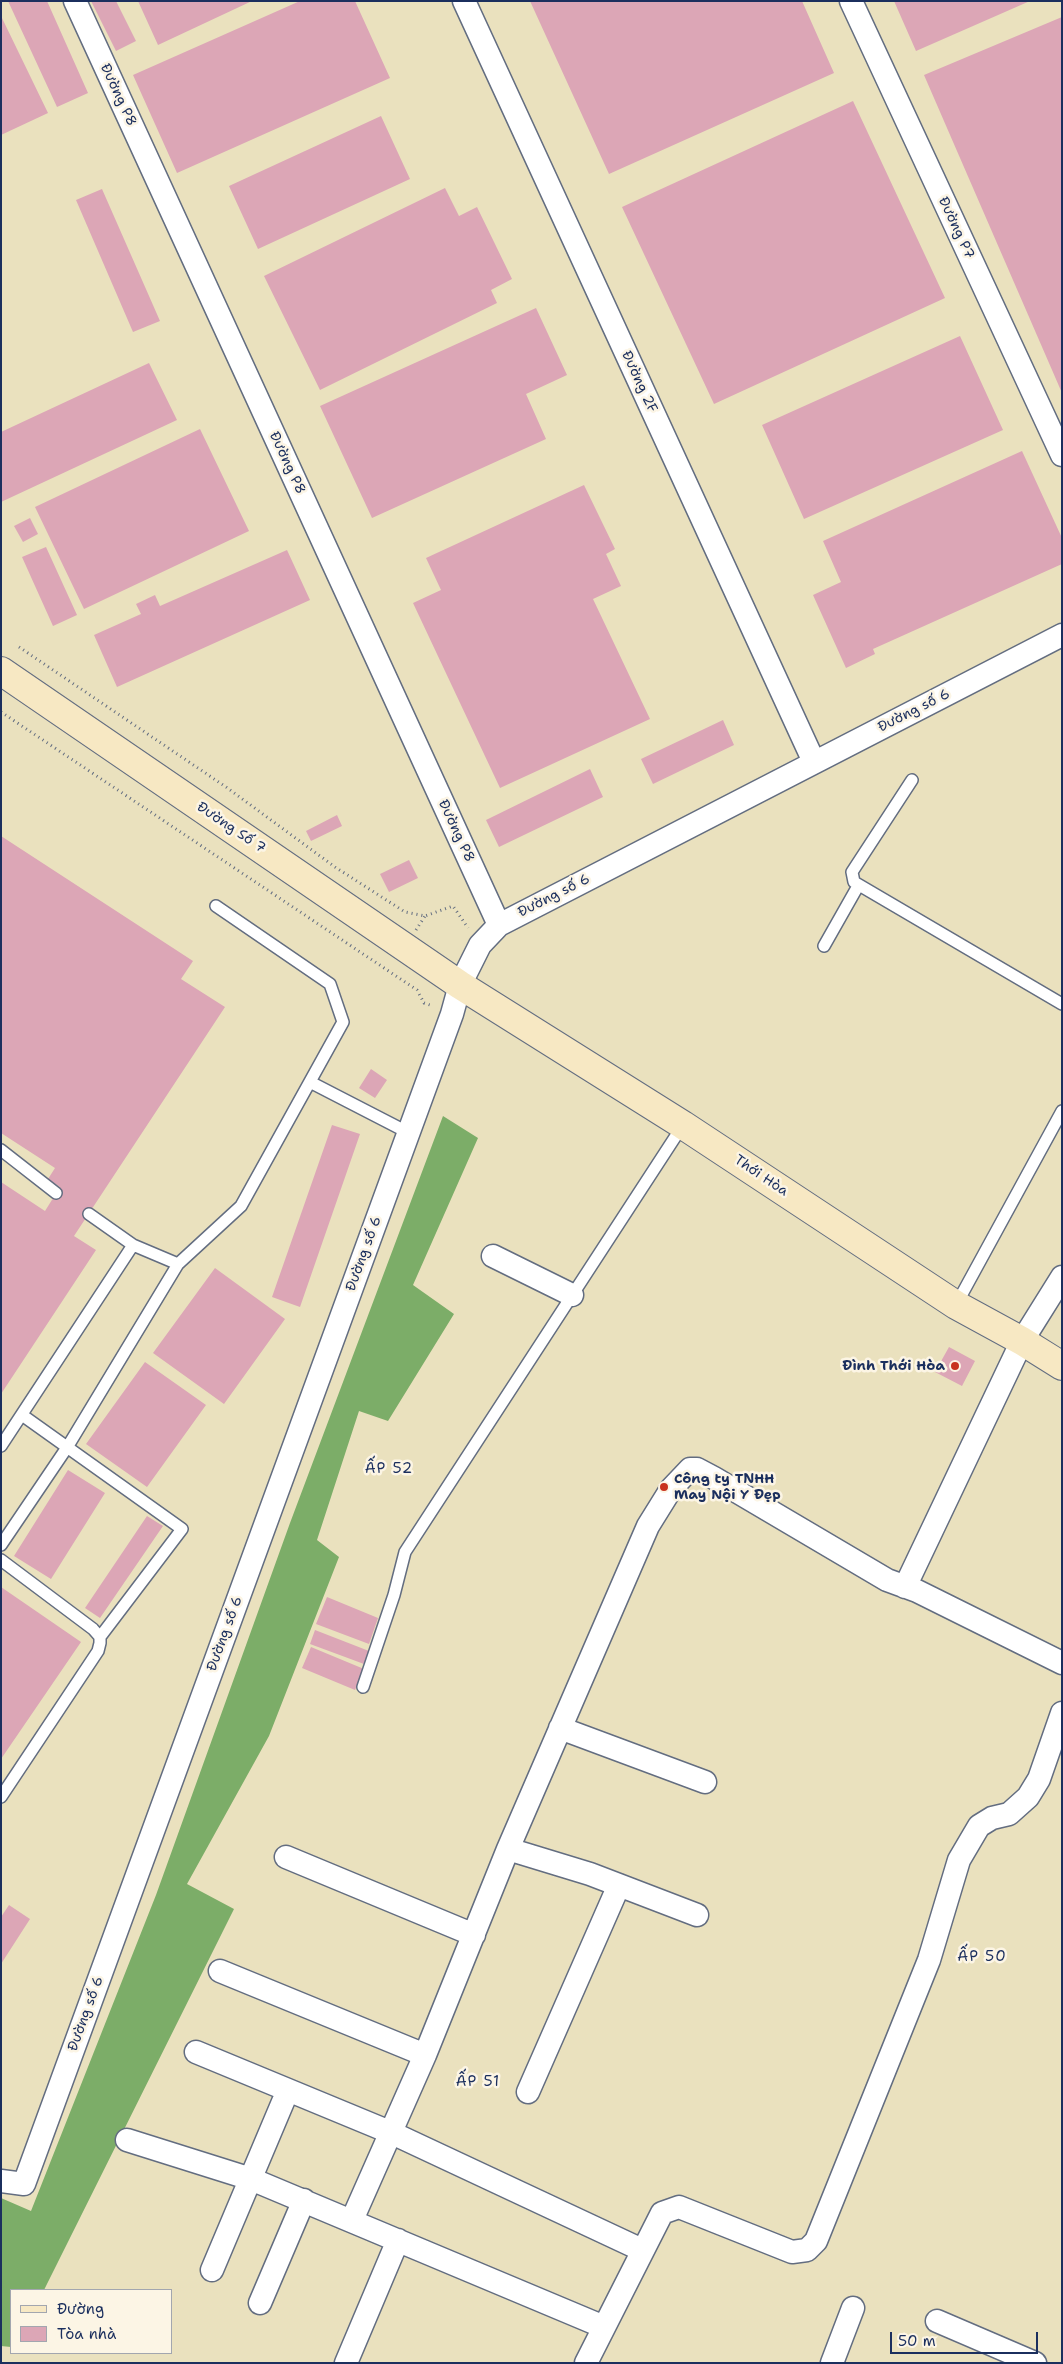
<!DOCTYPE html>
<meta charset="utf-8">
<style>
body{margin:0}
#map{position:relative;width:1063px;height:2364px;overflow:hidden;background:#eae1be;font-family:"Shantell Sans",sans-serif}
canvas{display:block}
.frame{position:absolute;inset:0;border:2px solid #1b2f5e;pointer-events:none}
.legend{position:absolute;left:10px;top:2289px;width:162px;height:65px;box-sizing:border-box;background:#fcf5e5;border:1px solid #a2a6af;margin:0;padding:6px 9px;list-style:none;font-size:15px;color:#1b2f5e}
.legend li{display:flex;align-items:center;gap:10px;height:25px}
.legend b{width:25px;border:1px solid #a2a6af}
.scale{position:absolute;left:890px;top:2332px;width:148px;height:22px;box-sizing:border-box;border:2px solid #1b2f5e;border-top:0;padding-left:6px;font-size:15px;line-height:18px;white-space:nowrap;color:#1b2f5e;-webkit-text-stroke:4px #fcf5e5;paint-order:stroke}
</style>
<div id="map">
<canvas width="1063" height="2364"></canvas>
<div class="frame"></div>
<ul class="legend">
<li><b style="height:6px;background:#f7e8c3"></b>Đường</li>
<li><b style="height:14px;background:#dca6b6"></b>Tòa nhà</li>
</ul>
<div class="scale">50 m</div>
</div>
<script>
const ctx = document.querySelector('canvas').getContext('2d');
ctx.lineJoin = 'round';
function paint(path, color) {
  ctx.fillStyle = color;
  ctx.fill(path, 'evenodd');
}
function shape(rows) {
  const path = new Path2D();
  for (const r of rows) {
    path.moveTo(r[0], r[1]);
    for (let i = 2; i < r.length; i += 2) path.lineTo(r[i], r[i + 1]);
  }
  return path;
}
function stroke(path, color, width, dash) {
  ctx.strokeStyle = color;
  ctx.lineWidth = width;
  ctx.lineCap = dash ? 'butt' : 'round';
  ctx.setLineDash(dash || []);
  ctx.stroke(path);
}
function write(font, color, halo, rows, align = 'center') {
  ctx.font = font + ' "Shantell Sans",sans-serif';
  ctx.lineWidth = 5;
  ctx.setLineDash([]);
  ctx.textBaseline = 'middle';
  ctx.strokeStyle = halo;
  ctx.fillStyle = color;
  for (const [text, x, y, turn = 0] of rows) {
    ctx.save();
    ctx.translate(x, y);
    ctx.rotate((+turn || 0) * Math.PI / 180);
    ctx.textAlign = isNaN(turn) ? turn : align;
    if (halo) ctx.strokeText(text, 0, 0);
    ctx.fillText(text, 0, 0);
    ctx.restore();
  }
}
paint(shape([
 [443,1116,478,1138,413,1285,454,1314,388,1421,359,1411,317,1540,339,1557,269,1736,187,1884,234,1909,44,2290,11,2290,11,2347,1,2346,1,2198,31,2211,156,1895,290,1523]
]), '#7cad68');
paint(shape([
 [8,1,47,1,88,93,57,107],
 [91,1,116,1,136,41,116,51],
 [138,1,252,1,158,45],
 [300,1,355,1,390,78,177,173,133,75],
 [530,1,802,1,834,73,609,174],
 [894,1,1030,1,916,51],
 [1,16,48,113,1,135],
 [1062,17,1062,393,924,75],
 [853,101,945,298,714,404,622,207],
 [381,116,410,179,258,249,229,186],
 [445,188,459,216,477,207,512,279,491,290,497,303,320,390,264,276],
 [102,189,160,321,133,332,76,200],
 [536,308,567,375,526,394,546,439,372,518,320,406],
 [960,336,1003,430,804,519,762,425],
 [149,363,177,420,1,502,1,432],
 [200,429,249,531,84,609,35,507],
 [1022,451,1062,538,1062,564,873,649,875,654,846,668,813,595,841,582,823,541],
 [584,485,615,549,606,554,621,586,593,599,650,719,500,788,413,603,441,590,426,558],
 [30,518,38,534,23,542,14,526],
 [46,547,77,615,53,626,22,557],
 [287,550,310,600,117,687,94,635,141,614,136,604,155,595,160,606],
 [723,720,734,745,653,784,641,759],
 [590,769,603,797,499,847,486,820],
 [337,815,342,826,311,841,306,831],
 [1,836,193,961,181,979,225,1007,74,1236,96,1250,1,1394,1,1182,45,1211,60,1187,48,1179,55,1168,1,1133],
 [409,860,418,878,389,892,380,874],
 [371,1069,387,1080,375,1098,359,1088],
 [332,1125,360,1134,300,1307,272,1297],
 [215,1268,285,1319,224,1404,153,1353],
 [949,1347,975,1361,962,1386,935,1372],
 [145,1362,206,1405,147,1487,86,1444],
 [68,1470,105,1493,51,1579,14,1556],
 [147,1516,163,1526,100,1618,85,1608],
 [1,1587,81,1642,1,1759],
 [327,1597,378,1618,369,1644,316,1624],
 [315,1630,369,1651,364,1664,310,1644],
 [311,1647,364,1669,355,1690,302,1668],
 [9,1905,30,1919,1,1964,1,1917]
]), '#dca6b6');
const lane = shape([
 [912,780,852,872,854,882,1062,1004],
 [824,946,858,886],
 [310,1082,409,1133],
 [1,1150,56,1193],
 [89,1214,133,1245,178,1264],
 [956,1305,1062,1111],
 [22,1415,182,1529,100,1637],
 [1,1446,133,1245],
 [1,1545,68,1446,178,1264,241,1206,343,1022,330,984,216,906],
 [1,1560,93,1629,100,1637,100,1643,98,1651,1,1797],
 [363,1687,394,1595,405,1552,683,1125]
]);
const street = shape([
 [75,1,499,925],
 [464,1,814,762],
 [851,1,1062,455],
 [493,1256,572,1295],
 [905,1587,1022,1341,1062,1277],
 [560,1728,705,1782],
 [508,1849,590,1874,697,1915],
 [286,1857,474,1935],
 [220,1971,425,2055],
 [196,2052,392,2133,642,2250],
 [528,2092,619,1885],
 [127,2140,251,2179,604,2327],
 [1,2181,24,2184,452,1014,460,985,480,945,499,925,1062,635],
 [352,2220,425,2055,508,1849,648,1526,671,1489,690,1469,697,1469,714,1478,887,1580,917,1591,1062,1663],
 [212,2270,288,2090],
 [260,2303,304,2200],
 [937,2321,1035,2363],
 [346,2363,398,2240],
 [586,2363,662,2213,679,2207,792,2252,807,2250,816,2241,929,1960,959,1860,979,1826,992,1818,1009,1814,1028,1797,1039,1779,1062,1713],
 [832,2363,853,2308]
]);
const secondary = shape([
 [1,671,460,985,683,1125,956,1305,1022,1341,1062,1366]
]);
stroke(lane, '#636d80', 14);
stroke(street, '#636d80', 25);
stroke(secondary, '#636d80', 30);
stroke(shape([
 [19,647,226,787,335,867,405,912,425,916,453,906,468,928],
 [1,712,417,990,424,1003,433,1006],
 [416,930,425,916]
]), '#636d80', 3, [1, 4]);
stroke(lane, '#fff', 11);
stroke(street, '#fff', 22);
stroke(secondary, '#f7e8c3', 28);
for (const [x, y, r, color] of [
 [955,1366,5,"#c8321e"],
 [664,1487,5,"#c8321e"]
]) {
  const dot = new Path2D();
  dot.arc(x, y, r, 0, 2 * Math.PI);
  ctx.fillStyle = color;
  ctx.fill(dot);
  stroke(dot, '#fcf5e5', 2);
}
write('14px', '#1b2f5e', '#fcf5e5', [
 ["Đường P8",118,95,65],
 ["Đường P7",956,228,65],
 ["Đường 2F",639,382,65],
 ["Đường P8",287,463,65],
 ["Đường số 6",914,711,-27],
 ["Đường Số 7",231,828,34],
 ["Đường P8",456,831,65],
 ["Đường số 6",554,896,-27],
 ["Thới Hòa",761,1176,34],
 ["Đường số 6",364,1254,-70],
 ["Đường số 6",225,1634,-70],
 ["Đường số 6",86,2014,-70]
]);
write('bold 14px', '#1b2f5e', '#fcf5e5', [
 ["Đình Thới Hòa",945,1366],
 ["Công ty TNHH",674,1479,"left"],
 ["May Nội Y Đẹp",674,1495,"left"]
], 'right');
ctx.letterSpacing = '1px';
write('15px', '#1b2f5e', '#fcf5e5', [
 ["ẤP 52",389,1469],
 ["ẤP 50",982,1957],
 ["ẤP 51",478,2082]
]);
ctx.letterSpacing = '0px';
</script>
